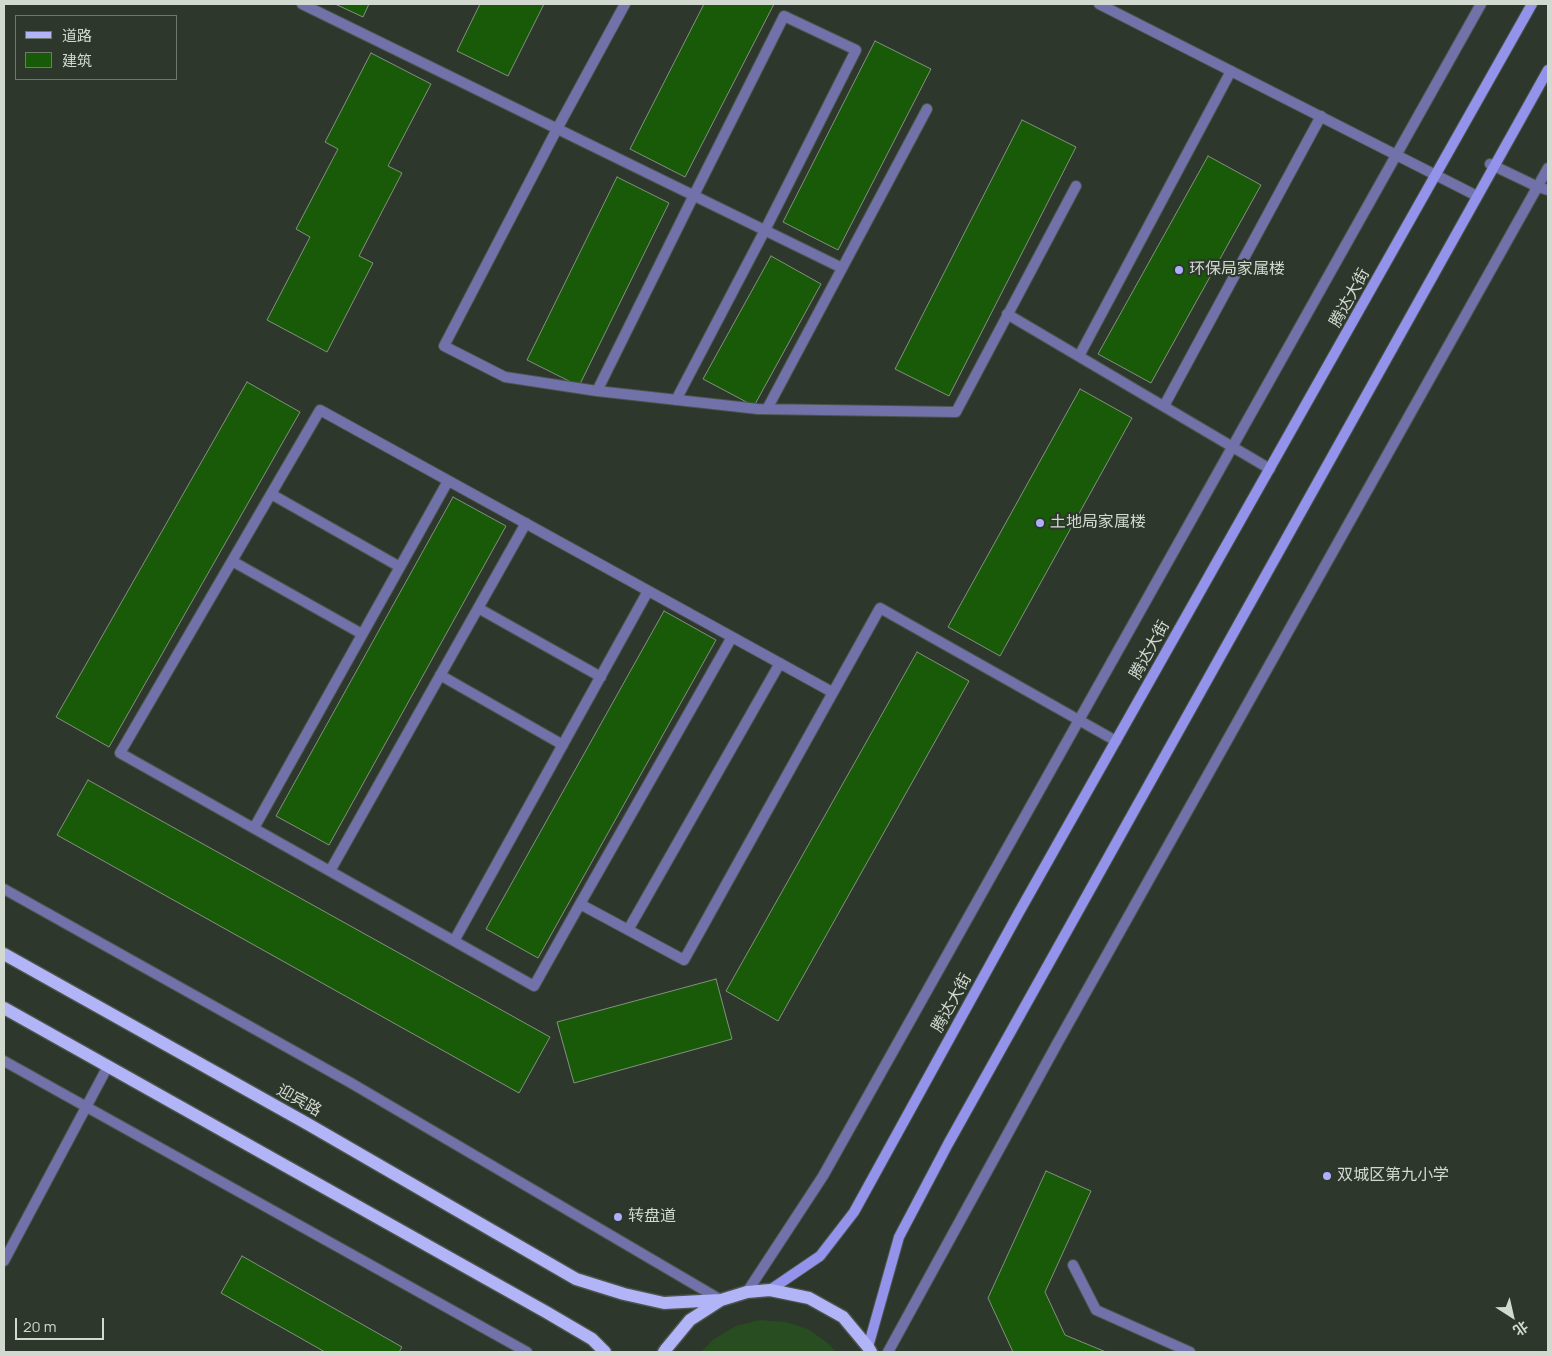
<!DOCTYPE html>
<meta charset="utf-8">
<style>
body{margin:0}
#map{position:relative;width:1552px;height:1356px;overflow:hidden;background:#2d372b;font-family:Manrope,"Noto Sans SC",sans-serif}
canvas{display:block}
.frame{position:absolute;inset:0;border:5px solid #d2d9d1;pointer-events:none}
.legend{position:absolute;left:15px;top:15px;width:162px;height:65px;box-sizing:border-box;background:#2d372b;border:1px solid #6f786d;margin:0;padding:6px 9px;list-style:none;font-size:15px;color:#d2d9d1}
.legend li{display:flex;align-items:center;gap:10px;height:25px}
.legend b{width:25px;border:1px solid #6f786d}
.north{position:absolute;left:1487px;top:1291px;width:50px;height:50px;-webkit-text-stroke:4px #2d372b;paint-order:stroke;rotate:145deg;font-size:14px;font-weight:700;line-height:20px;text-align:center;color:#d2d9d1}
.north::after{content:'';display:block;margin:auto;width:18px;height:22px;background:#d2d9d1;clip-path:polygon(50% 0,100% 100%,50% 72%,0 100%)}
.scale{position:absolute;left:15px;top:1318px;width:89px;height:22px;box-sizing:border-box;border:2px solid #d2d9d1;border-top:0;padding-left:6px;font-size:15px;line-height:18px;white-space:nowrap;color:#d2d9d1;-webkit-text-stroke:4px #2d372b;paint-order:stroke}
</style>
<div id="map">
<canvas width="1552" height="1356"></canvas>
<div class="frame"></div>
<ul class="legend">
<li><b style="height:6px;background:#b2b4f8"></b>道路</li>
<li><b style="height:14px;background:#195a08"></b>建筑</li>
</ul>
<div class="north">北</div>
<div class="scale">20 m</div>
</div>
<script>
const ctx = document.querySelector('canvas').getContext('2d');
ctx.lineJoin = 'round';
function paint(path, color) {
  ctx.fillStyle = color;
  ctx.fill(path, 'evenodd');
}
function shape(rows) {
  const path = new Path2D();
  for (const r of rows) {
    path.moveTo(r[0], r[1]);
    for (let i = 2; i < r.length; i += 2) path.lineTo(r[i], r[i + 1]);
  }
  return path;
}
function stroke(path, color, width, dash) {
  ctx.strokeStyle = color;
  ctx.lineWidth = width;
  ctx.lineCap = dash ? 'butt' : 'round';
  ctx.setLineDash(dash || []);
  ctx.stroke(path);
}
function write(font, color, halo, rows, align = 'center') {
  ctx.font = font + ' Manrope,"Noto Sans SC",sans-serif';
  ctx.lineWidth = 4.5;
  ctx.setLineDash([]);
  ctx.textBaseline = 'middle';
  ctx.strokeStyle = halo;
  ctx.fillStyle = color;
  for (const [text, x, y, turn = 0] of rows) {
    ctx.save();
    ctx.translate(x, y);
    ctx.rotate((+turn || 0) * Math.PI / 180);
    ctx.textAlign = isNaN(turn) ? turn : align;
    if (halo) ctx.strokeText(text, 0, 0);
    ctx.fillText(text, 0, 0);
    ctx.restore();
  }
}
paint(shape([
 [760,1320,785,1322,808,1329,829,1344,836,1352,701,1352,714,1339,736,1326]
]), '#284d21');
const building = shape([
 [335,4,369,4,363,17,335,4],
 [480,4,544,4,508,76,457,51,480,4],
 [704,4,774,4,685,177,630,149,704,4],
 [875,41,931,69,838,250,783,222,875,41],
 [371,53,431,84,388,166,402,173,359,256,373,263,327,352,267,320,310,237,296,229,338,149,325,142,371,53],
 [1022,120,1076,147,949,396,895,369,1022,120],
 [1208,156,1261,185,1151,383,1098,354,1208,156],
 [617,177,669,203,579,386,527,360,617,177],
 [771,256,821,284,754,406,703,379,771,256],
 [247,382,300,412,109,747,56,717,247,382],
 [1080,389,1132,418,1000,656,948,627,1080,389],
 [453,497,506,526,329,845,276,816,453,497],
 [664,611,716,640,538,958,486,929,664,611],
 [917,652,969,681,778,1021,726,991,917,652],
 [88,780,550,1037,519,1093,57,835,88,780],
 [716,979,732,1039,574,1083,557,1022,716,979],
 [1046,1171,1091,1191,1045,1292,1065,1335,1106,1352,1013,1352,988,1298,1046,1171],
 [242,1256,402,1347,399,1352,325,1352,221,1293,242,1256]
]);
paint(building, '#195a08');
stroke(building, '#849081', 1);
const service = shape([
 [302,4,842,268],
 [625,4,557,129,444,346,505,377,597,391,758,409,956,412,1076,186],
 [597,391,694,195,784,16,856,50,765,230,676,400],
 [767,409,927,109],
 [271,494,400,567],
 [232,561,362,634],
 [478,608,601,677],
 [440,675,563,745],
 [832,692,320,410,120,753,534,986,580,904,684,960,880,608,1116,741],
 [254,828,448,481],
 [330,871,526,523],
 [580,904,732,637],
 [628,930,780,663],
 [454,941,648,591],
 [1073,1265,1096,1310,1190,1352]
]);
const minor = shape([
 [1490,164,1538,187,1548,190],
 [1007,314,1270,469],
 [1079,356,1231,71],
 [1164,406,1321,116],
 [4,889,351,1083,721,1300],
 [4,1061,527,1352],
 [4,1261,108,1066],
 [747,1292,823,1176,1481,4],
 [888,1352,1058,1042,1548,168]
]);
const tertiary = shape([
 [1099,4,1477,196]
]);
const secondary = shape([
 [770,1290,820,1256,854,1212,1018,914,1532,4],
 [868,1347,899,1237,948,1144,1548,70]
]);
const primary = shape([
 [4,954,306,1123,576,1279,624,1294,664,1303,721,1300],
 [4,1008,546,1312,592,1339,605,1352],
 [664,1352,666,1349,690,1320,721,1300,747,1292,770,1290,809,1298,843,1317,868,1347,871,1352]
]);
stroke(service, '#4b5449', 12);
stroke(minor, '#4b5449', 12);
stroke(tertiary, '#4b5449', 12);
stroke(secondary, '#4b5449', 12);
stroke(primary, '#4b5449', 15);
stroke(service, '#7072a9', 10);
stroke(minor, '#7072a9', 10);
stroke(tertiary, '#7072a9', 10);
stroke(secondary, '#9393eb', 10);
stroke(primary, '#b2b4f8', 12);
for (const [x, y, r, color] of [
 [1179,270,5,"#adaffb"],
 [1040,523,5,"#adaffb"],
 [1327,1176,5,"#adaffb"],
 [618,1217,5,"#adaffb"]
]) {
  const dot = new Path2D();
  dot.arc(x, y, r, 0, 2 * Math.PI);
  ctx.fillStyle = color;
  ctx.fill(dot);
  stroke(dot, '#2d372b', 2);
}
write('16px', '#d2d9d1', '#2d372b', [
 ["环保局家属楼",1189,270],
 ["土地局家属楼",1050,523],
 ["双城区第九小学",1337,1176],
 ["转盘道",628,1217]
], 'left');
write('16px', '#d2d9d1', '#2d372b', [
 ["腾达大街",1350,298,-61],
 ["腾达大街",1150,650,-61],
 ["腾达大街",952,1003,-61],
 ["迎宾路",299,1101,29]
]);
</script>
